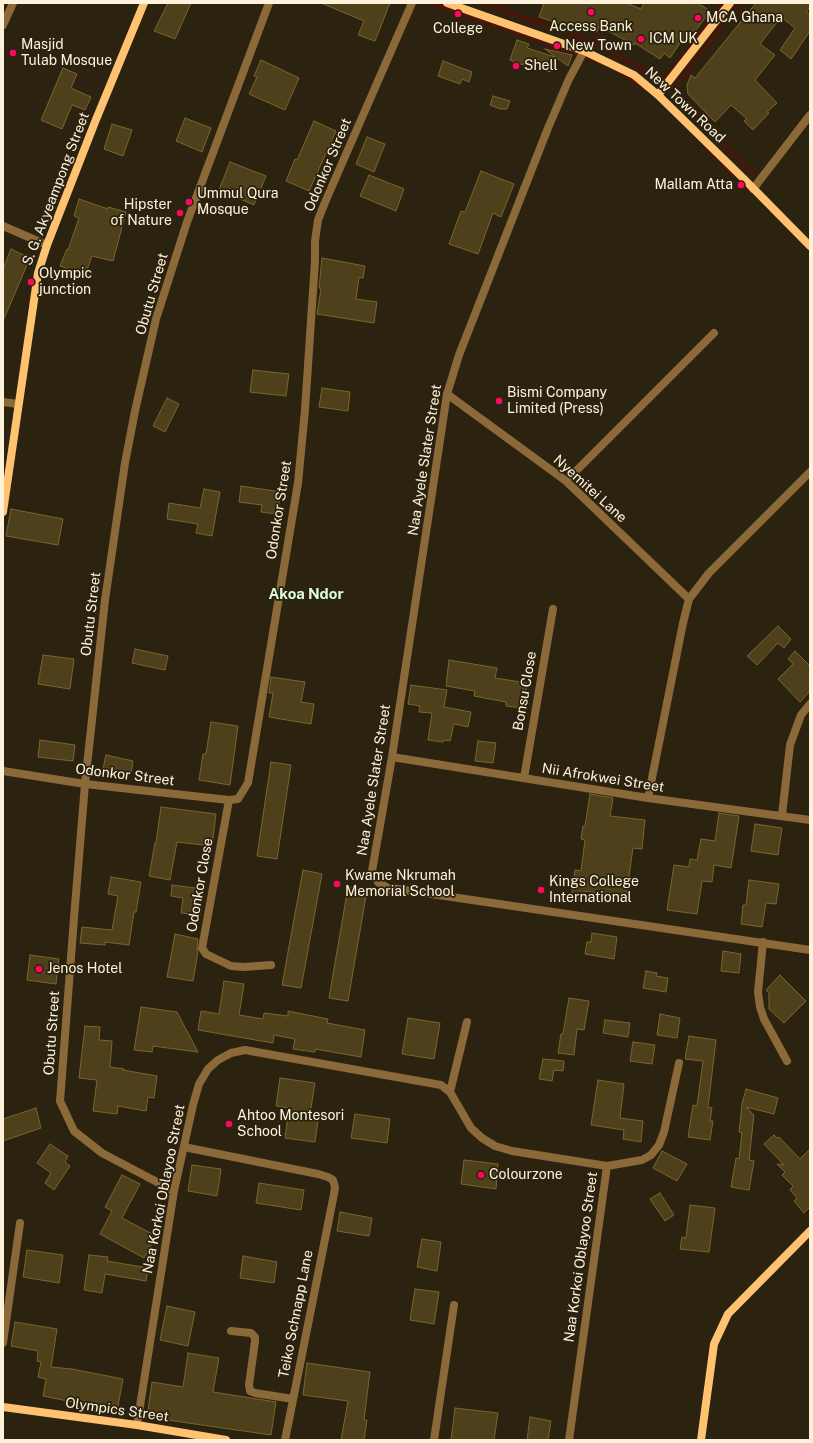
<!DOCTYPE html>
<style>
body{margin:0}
#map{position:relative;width:813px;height:1443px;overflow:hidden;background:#2b2310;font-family:"Public Sans",sans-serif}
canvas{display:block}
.frame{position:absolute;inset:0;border:4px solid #fff2da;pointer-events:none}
</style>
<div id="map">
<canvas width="813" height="1443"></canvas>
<div class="frame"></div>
</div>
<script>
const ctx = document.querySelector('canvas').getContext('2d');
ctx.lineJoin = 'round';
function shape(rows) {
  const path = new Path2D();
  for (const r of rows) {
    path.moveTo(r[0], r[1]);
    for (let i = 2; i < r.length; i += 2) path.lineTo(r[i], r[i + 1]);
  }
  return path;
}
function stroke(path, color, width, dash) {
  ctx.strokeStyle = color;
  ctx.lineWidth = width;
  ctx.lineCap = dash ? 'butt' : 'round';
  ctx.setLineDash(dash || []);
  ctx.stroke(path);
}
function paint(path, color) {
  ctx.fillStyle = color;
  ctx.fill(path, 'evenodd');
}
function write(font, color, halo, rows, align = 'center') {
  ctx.font = font + ' "Public Sans",sans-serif';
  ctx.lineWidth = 3.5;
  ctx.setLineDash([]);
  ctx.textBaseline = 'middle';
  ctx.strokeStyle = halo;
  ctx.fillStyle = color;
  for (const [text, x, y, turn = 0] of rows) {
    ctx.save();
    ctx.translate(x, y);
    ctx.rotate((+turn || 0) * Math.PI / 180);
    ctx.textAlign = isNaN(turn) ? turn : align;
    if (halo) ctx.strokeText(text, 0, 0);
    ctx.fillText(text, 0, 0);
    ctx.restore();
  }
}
stroke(shape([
 [430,3,601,63],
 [481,3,592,42,640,67,655,77,670,73,723,3],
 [739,3,681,80,676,87,676,92,678,97,754,174],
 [499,10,502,3],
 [536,23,539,15],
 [592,42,604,25],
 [616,70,648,91],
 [704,145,751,193]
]), '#4b1509', 3.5);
const building = shape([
 [168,3,191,3,175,39,154,31,168,3],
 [321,3,390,3,375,41,358,35,364,21,321,3],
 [544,3,626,3,641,9,644,3,698,3,710,11,694,33,692,31,684,42,682,40,670,58,664,53,660,59,635,43,634,45,599,26,597,32,570,22,568,26,539,17,544,3],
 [756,3,810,3,810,7,806,12,810,15,810,31,791,59,780,50,795,28,781,17,760,44,775,55,755,80,777,103,767,112,769,113,753,130,744,121,747,119,731,105,715,122,688,94,687,85,691,75,695,78,756,3],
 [517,40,529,44,527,48,555,57,550,72,524,62,523,65,510,60,517,40],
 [545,49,572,55,568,66,545,49],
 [261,60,299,78,285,110,249,94,257,77,254,76,261,60],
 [443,61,472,72,469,82,462,79,460,84,438,76,443,61],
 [63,68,77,74,71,88,91,97,85,110,72,105,62,129,41,120,63,68],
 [493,96,510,101,507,109,500,109,490,105,493,96],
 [185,118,211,128,202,152,176,141,185,118],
 [314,121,336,131,309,191,286,181,295,159,297,160,314,121],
 [112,124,132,130,123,156,104,149,112,124],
 [367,137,385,144,374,172,356,164,367,137],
 [230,162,266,176,254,205,219,190,230,162],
 [481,171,514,184,501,217,493,213,478,254,449,244,461,211,465,212,481,171],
 [369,175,404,189,396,211,360,196,369,175],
 [79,199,108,209,108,207,126,212,113,261,92,256,85,275,60,266,67,249,68,250,79,218,74,216,79,199],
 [11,249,30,258,3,321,3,269,11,249],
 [322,258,365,266,363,278,359,277,356,299,377,302,374,323,317,314,321,289,319,288,322,258],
 [253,370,289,374,286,396,250,392,253,370],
 [322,388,350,392,348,411,319,407,322,388],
 [167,398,179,404,165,432,153,426,167,398],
 [241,486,281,492,277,514,261,512,262,505,239,502,241,486],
 [204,489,220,492,212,536,196,533,198,524,167,519,169,503,200,508,204,489],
 [11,509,63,519,58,545,6,536,11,509],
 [778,626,791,639,784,648,778,643,757,665,747,656,778,626],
 [135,649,168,656,165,670,132,663,135,649],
 [795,651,810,666,810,691,800,702,778,679,793,664,788,659,795,651],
 [43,655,74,659,70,689,38,684,43,655],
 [449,660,497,668,495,678,527,683,524,708,506,706,506,702,474,696,475,691,446,686,449,660],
 [271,677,305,682,301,702,314,704,311,724,269,717,273,693,269,693,271,677],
 [411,685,447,690,444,707,471,712,468,727,454,724,450,741,443,740,443,742,428,740,432,713,419,712,420,706,408,704,411,685],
 [211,722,238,726,230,785,199,780,203,754,206,754,211,722],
 [40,740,75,745,73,761,38,757,40,740],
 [478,741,496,743,493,763,475,761,478,741],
 [106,755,133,761,131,773,103,768,106,755],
 [271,762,291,765,277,859,257,856,271,762],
 [590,794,613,798,610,816,645,820,642,849,633,848,626,897,585,891,584,900,571,898,575,870,581,871,585,840,581,839,583,826,585,826,590,794],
 [161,807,216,814,212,846,177,842,170,880,149,876,155,843,156,843,161,807],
 [719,813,739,816,731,868,714,865,712,882,702,881,697,914,667,910,674,865,689,867,690,859,697,860,701,839,715,841,719,813],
 [755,824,782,828,778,855,751,851,755,824],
 [303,870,322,874,301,988,282,985,303,870],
 [111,877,141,882,136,912,134,912,129,945,105,942,105,945,80,943,82,927,112,930,118,896,108,894,111,877],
 [749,880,779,884,776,904,766,903,762,927,741,924,743,905,746,905,749,880],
 [172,885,203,889,200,915,181,913,183,898,171,896,172,885],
 [348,887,367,890,348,1001,329,998,348,887],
 [592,933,617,937,614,959,585,954,587,942,591,942,592,933],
 [175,934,198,939,197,947,198,952,193,981,167,977,175,934],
 [723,951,741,954,739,973,721,971,723,951],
 [30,955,59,959,56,984,27,980,30,955],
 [646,971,657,973,656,976,668,978,666,992,643,988,646,971],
 [780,975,806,1001,784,1023,769,1009,769,993,766,990,780,975],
 [224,981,244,984,239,1015,263,1019,264,1013,288,1016,288,1011,328,1019,327,1023,365,1030,361,1057,315,1049,315,1052,293,1049,295,1039,274,1035,273,1043,198,1030,201,1011,219,1014,224,981],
 [569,998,589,1001,584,1030,577,1029,574,1055,558,1053,561,1034,563,1034,569,998],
 [141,1007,177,1012,198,1052,153,1046,152,1052,134,1050,141,1007],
 [660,1014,680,1018,677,1038,657,1035,660,1014],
 [408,1018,440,1023,434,1059,402,1054,408,1018],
 [605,1020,630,1023,628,1037,603,1033,605,1020],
 [85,1026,100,1027,99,1040,112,1041,110,1067,124,1069,123,1070,157,1076,154,1098,148,1097,146,1111,118,1106,117,1114,93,1111,97,1080,79,1078,85,1026],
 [689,1036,716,1040,708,1107,712,1108,710,1121,713,1121,710,1140,688,1137,693,1105,697,1106,703,1061,685,1059,689,1036],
 [633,1042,655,1045,652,1064,630,1061,633,1042],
 [543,1059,564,1061,563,1071,554,1070,552,1081,539,1079,543,1059],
 [280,1078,315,1083,309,1120,318,1121,315,1142,285,1138,289,1108,276,1106,280,1078],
 [598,1080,624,1084,620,1118,643,1121,641,1142,623,1139,624,1130,591,1125,598,1080],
 [746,1089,778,1098,774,1114,746,1107,754,1115,749,1160,754,1161,749,1190,731,1187,736,1158,739,1159,742,1133,739,1132,740,1124,742,1104,746,1089],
 [36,1108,41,1128,3,1141,3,1119,36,1108],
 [355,1114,390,1119,387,1143,351,1138,355,1114],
 [774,1135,777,1138,779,1137,800,1159,810,1149,810,1207,804,1213,794,1201,797,1198,790,1190,793,1186,782,1175,785,1172,777,1164,784,1165,764,1144,774,1135],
 [50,1144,68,1156,65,1162,70,1166,54,1190,45,1183,51,1173,37,1163,50,1144],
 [662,1151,687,1164,677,1181,653,1168,662,1151],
 [464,1160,498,1164,496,1189,461,1184,464,1160],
 [192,1165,221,1169,217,1196,188,1191,192,1165],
 [122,1175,140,1184,122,1218,156,1236,144,1258,100,1234,112,1211,105,1207,122,1175],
 [259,1183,304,1190,301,1210,256,1203,259,1183],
 [660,1193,674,1215,665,1221,650,1199,660,1193],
 [690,1205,715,1208,709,1252,680,1249,682,1237,686,1238,690,1205],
 [340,1212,372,1218,369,1236,337,1231,340,1212],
 [422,1239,441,1242,437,1271,417,1267,422,1239],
 [27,1250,63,1255,59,1283,23,1277,27,1250],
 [89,1255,108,1257,107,1261,148,1268,146,1281,105,1274,102,1293,84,1290,89,1255],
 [243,1256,277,1262,274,1283,240,1278,243,1256],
 [415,1289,439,1292,434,1324,410,1320,415,1289],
 [167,1306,195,1312,188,1346,160,1340,167,1306],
 [15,1322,57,1329,51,1367,72,1369,123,1379,117,1411,43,1396,46,1379,38,1377,41,1362,37,1361,38,1351,11,1346,15,1322],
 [188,1353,219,1358,213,1392,276,1402,271,1435,147,1417,152,1382,183,1387,188,1353],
 [307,1363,370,1372,364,1420,367,1420,364,1440,341,1440,348,1401,303,1395,307,1363],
 [455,1408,498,1413,494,1440,451,1440,455,1408],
 [530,1417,551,1421,548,1440,527,1440,530,1417]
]);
paint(building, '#4d401b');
stroke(building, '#7a662c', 1);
stroke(shape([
 [3,25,13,3],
 [584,51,569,79,548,128,459,355,447,394,392,757,372,871,378,882,391,890,391,888,810,950],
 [753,189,810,115],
 [3,226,47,245],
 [447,394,566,481,689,599],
 [3,402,18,404],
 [566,481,714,333],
 [392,757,648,798,810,820],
 [3,771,85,784,229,800,238,799,248,783,298,483,305,410,315,261,315,241,318,220,326,200,412,3],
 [524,778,553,609],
 [648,798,683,623,689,599,709,573,810,472],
 [229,800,202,948,206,954,231,966,244,967,271,965],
 [782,815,790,745,801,715,810,704],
 [763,942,758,992,760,1007,764,1019,787,1061],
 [450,1092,467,1022],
 [184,1147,318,1174,328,1177,333,1180,335,1187,334,1194,285,1440],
 [174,1191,102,1153,74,1131,60,1101,74,918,85,784,105,600,125,463,135,411,156,319,187,222,269,3],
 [231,1331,251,1333,255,1337,255,1341,249,1385,250,1391,255,1393,293,1399],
 [3,1343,20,1223],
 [137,1425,174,1191,193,1105,199,1084,208,1069,218,1060,231,1053,245,1050,441,1085,450,1092,471,1128,482,1138,495,1146,512,1151,607,1166,642,1160,651,1155,659,1145,664,1132,679,1063],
 [434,1440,454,1305],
 [569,1440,607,1166]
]), '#8c6939', 8);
stroke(shape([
 [447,3,584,51,634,75,658,95,745,180,810,246],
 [658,95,730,3],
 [3,512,38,273,47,245,95,122,144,3],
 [3,1407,137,1425,226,1440],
 [701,1440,714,1344,728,1314,810,1231]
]), '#ffc271', 8);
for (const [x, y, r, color] of [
 [591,12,4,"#ff065f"],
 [458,14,4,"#ff065f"],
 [698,18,4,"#ff065f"],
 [641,39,4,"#ff065f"],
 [557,46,4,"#ff065f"],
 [13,53,4,"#ff065f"],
 [516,66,4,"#ff065f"],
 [741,185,4,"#ff065f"],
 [189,202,4,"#ff065f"],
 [180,213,4,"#ff065f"],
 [31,282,4,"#ff065f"],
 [499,401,4,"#ff065f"],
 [337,884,4,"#ff065f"],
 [541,890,4,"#ff065f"],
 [39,969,4,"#ff065f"],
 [229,1124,4,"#ff065f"],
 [481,1175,4,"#ff065f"]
]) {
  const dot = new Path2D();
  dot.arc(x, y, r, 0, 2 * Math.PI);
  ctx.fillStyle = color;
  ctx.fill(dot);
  stroke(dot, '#2b2310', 1.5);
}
write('14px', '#fff2da', '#2b2310', [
 ["MCA Ghana",706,18],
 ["Access Bank",591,27,"center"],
 ["College",458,29,"center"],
 ["ICM UK",649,39],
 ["Masjid",21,45],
 ["Tulab Mosque",21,61],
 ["New Town",565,46],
 ["Shell",524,66],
 ["Mallam Atta",733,185,"right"],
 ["Ummul Qura",197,194],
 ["Mosque",197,210],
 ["Hipster",172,205,"right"],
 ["of Nature",172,221,"right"],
 ["Olympic",39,274],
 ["junction",39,290],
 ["Bismi Company",507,393],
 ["Limited (Press)",507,409],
 ["Kwame Nkrumah",345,876],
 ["Memorial School",345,892],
 ["Kings College",549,882],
 ["International",549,898],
 ["Jenos Hotel",47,969],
 ["Ahtoo Montesori",237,1116],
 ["School",237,1132],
 ["Colourzone",489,1175]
], 'left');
write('14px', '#fff2da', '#2b2310', [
 ["New Town Road",685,105,43],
 ["Odonkor Street",328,165,-67],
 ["S. G. Akyeampong Street",56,189,-69],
 ["Obutu Street",152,294,-74],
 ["Naa Ayele Slater Street",425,460,-81],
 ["Nyemitei Lane",590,489,42],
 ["Odonkor Street",279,510,-81],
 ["Obutu Street",91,614,-83],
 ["Bonsu Close",525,691,-80],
 ["Odonkor Street",125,775,7],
 ["Nii Afrokwei Street",603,778,9],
 ["Naa Ayele Slater Street",374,780,-81],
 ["Odonkor Close",200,885,-80],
 ["Obutu Street",52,1033,-86],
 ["Naa Korkoi Oblayoo Street",164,1189,-79],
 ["Naa Korkoi Oblayoo Street",581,1257,-82],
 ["Teiko Schnapp Lane",296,1314,-79],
 ["Olympics Street",117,1410,8]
]);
write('bold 15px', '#dfffdc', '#2b2310', [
 ["Akoa Ndor",306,594]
]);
</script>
